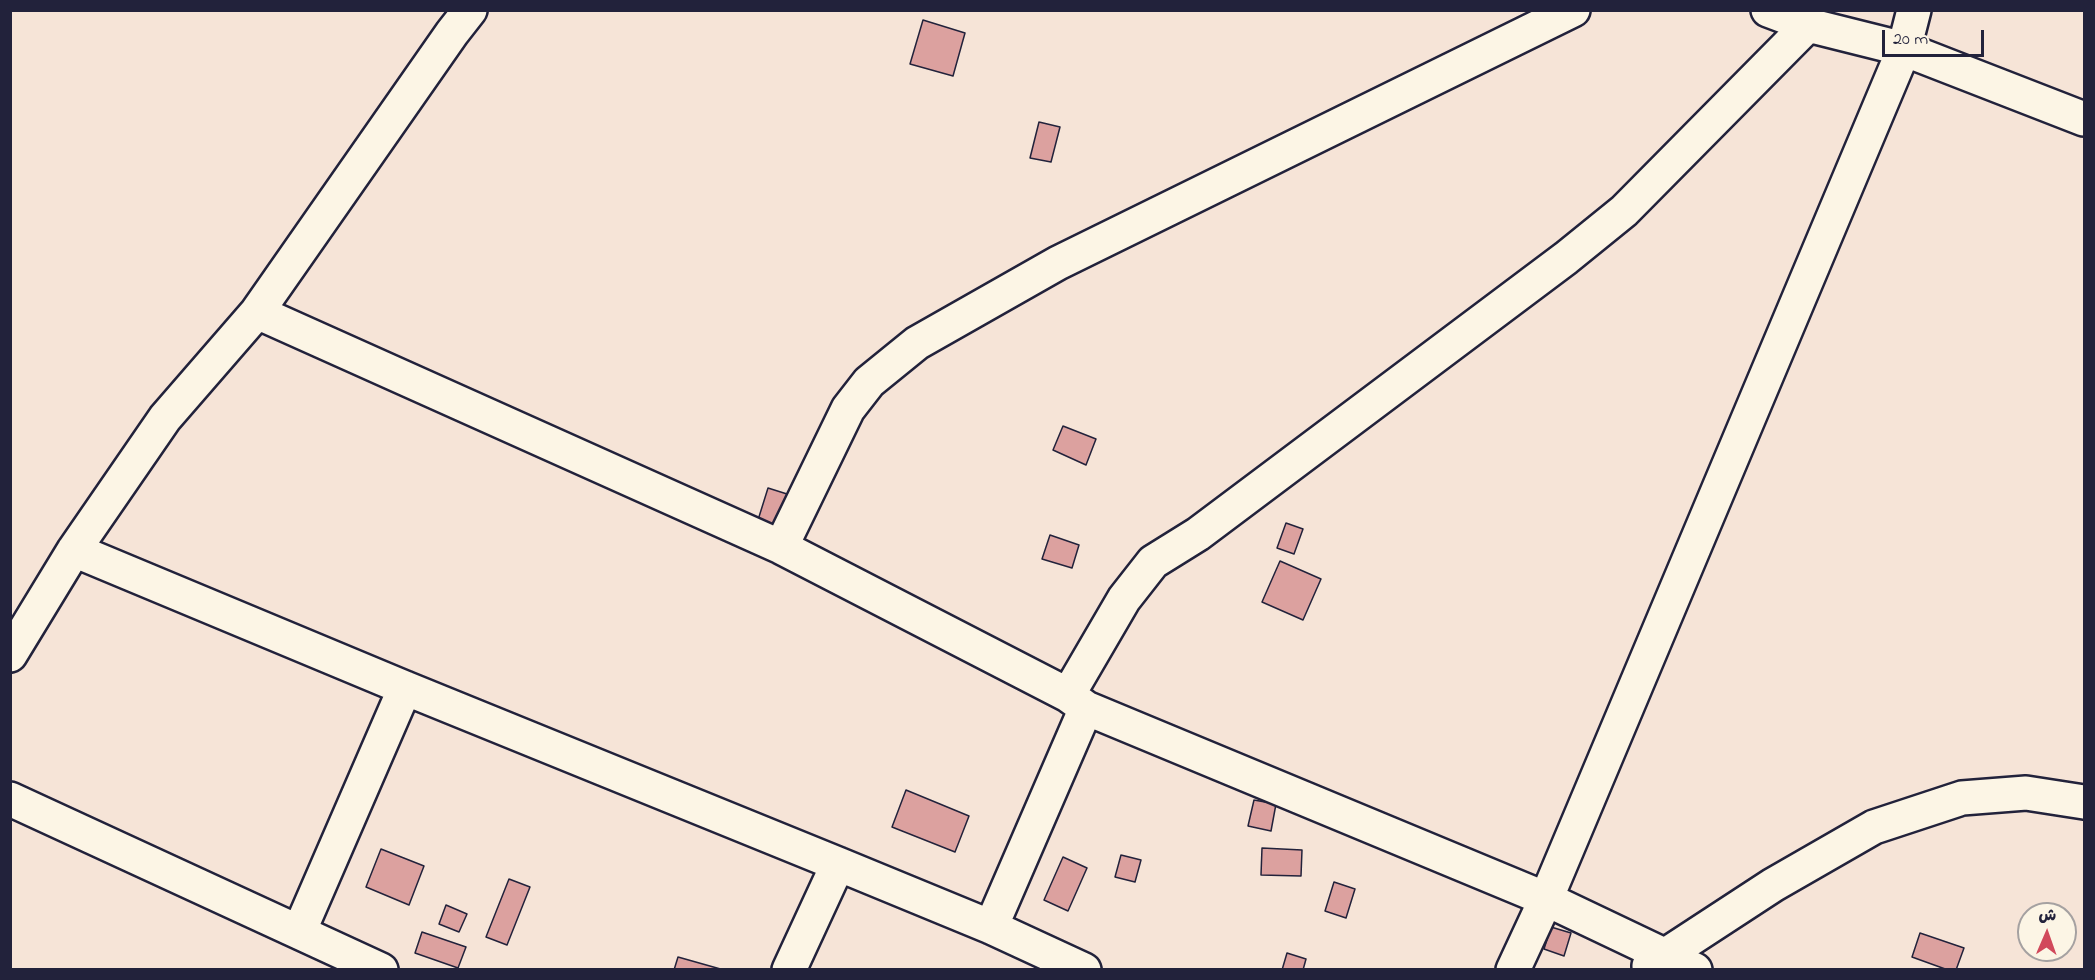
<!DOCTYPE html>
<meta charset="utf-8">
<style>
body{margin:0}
#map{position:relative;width:2095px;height:980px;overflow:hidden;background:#f6e4d7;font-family:"Indie Flower","Playpen Sans Arabic",sans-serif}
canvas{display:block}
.frame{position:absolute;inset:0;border:12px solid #22223b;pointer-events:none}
.north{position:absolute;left:2017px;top:902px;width:60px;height:60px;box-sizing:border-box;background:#fcf5e5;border:2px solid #a5a1a1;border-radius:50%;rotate:2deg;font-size:16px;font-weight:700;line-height:24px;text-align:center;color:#22223b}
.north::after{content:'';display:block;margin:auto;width:21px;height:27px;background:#d1495b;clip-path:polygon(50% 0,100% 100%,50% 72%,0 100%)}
.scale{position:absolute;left:1882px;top:30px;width:102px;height:27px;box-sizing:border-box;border:3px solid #22223b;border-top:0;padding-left:8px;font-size:18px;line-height:21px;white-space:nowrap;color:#22223b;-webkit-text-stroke:4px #fcf5e5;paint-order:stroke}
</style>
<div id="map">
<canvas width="2095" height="980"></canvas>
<div class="frame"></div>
<div class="north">ش</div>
<div class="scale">20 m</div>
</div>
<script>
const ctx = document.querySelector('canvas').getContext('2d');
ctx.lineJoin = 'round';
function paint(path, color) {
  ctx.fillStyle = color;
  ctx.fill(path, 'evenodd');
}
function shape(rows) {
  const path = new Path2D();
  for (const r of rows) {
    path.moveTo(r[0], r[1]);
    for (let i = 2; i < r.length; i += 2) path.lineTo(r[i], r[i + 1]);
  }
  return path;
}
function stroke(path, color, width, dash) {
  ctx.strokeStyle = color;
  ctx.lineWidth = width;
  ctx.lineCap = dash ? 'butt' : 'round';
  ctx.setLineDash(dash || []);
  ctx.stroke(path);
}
const building = shape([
 [923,20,965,33,953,76,910,64,923,20],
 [1039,122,1060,127,1051,162,1030,158,1039,122],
 [1063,426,1096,439,1086,465,1053,450,1063,426],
 [768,488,787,494,777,526,758,520,768,488],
 [1286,523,1303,529,1294,554,1277,548,1286,523],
 [1050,535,1079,545,1072,568,1042,559,1050,535],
 [1280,561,1321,579,1303,620,1262,602,1280,561],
 [906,790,969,816,955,852,892,827,906,790],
 [1254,800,1276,804,1271,831,1248,826,1254,800],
 [1262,848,1302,850,1301,876,1261,875,1262,848],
 [381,849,424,866,409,905,366,887,381,849],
 [1121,855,1141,860,1135,882,1115,877,1121,855],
 [1063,857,1087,868,1068,911,1044,900,1063,857],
 [509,879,530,887,507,945,486,937,509,879],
 [1334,882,1355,889,1346,918,1325,911,1334,882],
 [446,905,467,914,459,932,439,924,446,905],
 [1551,927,1571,933,1564,956,1544,949,1551,927],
 [422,932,466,947,458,968,415,953,422,932],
 [1920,933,1964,948,1956,970,1948,970,1912,957,1920,933],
 [1287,953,1306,959,1303,970,1282,970,1287,953],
 [678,957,724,970,674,970,678,957]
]);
paint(building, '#dca19f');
stroke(building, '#22223b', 1.5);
const street = shape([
 [1768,10,1808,25,1904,49,2084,119],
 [257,312,781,547,1068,695,1086,708,1546,899,1695,970],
 [781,547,848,409,869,382,917,343,1058,263,1573,10],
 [74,550,405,688,838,864,991,927,1084,970],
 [10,655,74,550,165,418,257,312,452,33,470,10],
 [1068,695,1124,599,1153,562,1198,534,1566,258,1624,211,1808,25],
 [10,799,381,970],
 [991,927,1086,708],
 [299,932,405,688],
 [1649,966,1773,885,1874,827,1962,798,2026,793,2084,802],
 [789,970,838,864],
 [1513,970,1546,899,1904,49,1914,10]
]);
stroke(street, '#22223b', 38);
stroke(street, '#fcf5e5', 33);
</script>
